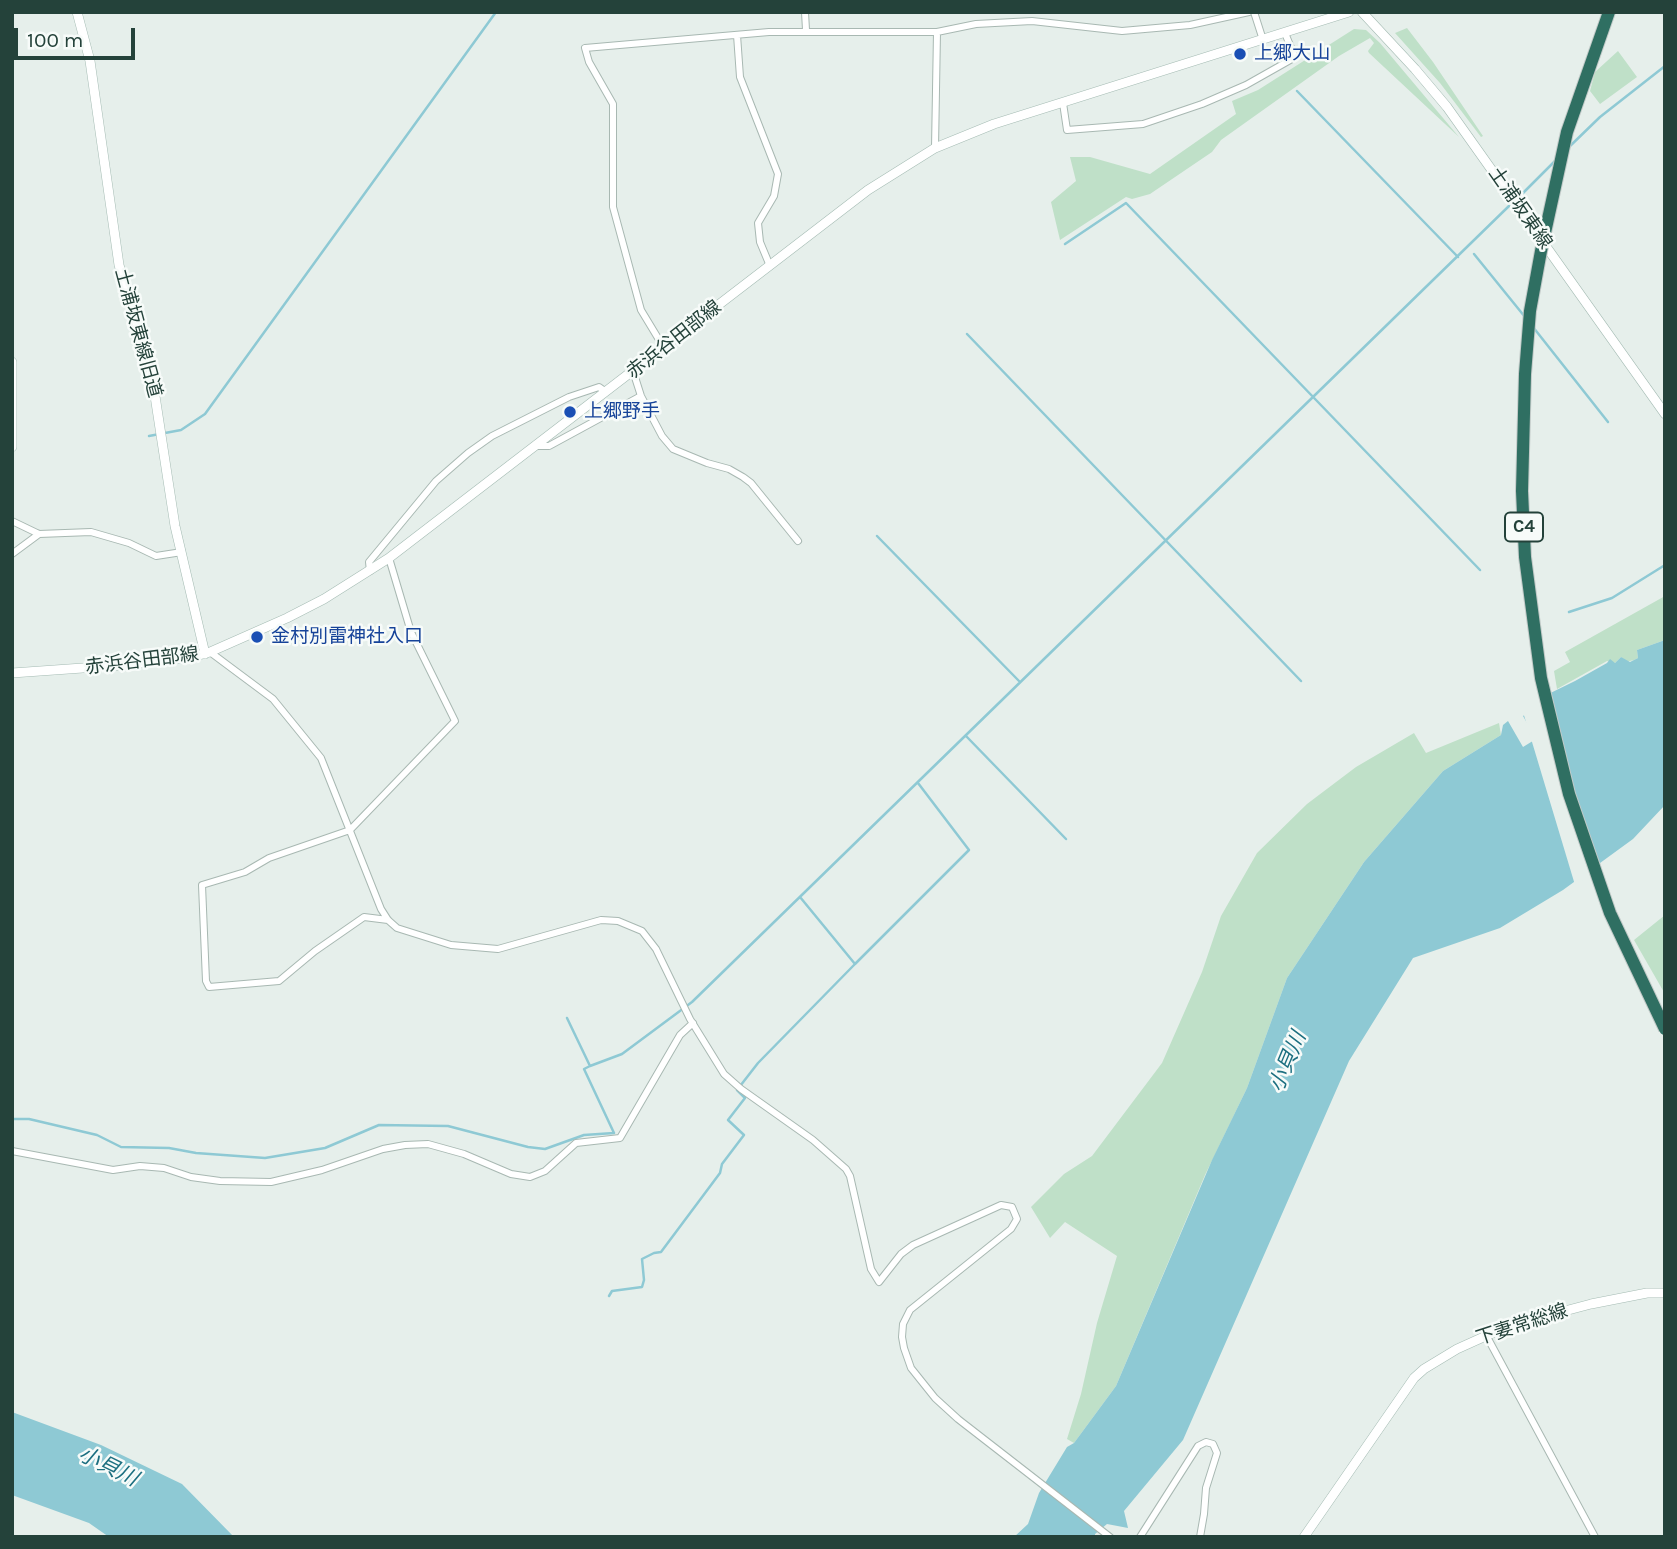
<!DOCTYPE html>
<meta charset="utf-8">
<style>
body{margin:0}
#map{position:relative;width:1677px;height:1549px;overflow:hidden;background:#e6efeb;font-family:Karla,sans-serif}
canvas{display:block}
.frame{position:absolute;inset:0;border:14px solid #24423a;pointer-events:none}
.scale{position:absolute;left:14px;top:28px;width:121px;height:32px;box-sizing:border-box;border:4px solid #24423a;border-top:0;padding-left:9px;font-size:21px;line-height:24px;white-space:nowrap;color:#24423a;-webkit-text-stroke:5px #f7fbf9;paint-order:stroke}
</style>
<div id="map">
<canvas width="1677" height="1549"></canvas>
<div class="frame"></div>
<div class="scale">100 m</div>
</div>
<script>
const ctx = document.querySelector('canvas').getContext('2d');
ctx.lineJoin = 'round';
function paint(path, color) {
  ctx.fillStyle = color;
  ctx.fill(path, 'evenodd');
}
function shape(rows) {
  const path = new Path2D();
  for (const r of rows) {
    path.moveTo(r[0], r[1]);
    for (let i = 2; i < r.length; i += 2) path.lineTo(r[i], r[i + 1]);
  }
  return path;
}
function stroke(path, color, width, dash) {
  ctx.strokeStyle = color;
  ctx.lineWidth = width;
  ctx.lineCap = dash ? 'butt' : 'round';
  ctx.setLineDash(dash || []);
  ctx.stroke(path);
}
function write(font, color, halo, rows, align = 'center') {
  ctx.font = font + ' Karla,"Noto Sans JP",sans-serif';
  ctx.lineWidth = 5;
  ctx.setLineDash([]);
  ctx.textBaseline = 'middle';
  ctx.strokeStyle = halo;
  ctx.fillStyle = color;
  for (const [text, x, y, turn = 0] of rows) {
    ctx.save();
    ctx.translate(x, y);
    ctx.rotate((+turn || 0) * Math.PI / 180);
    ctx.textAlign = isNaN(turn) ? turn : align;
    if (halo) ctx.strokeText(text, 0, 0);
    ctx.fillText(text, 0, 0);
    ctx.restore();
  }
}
paint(shape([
 [1407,28,1433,62,1483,136,1481,137,1440,83,1395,33],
 [1354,29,1366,30,1380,43,1459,137,1369,53,1368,51,1374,43,1370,38,1339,56,1221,140,1212,152,1150,194,1132,199,1126,197,1060,240,1051,202,1076,181,1070,157,1090,157,1150,174,1236,114,1232,101,1258,90],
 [1618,51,1637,77,1600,104,1590,91,1595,72],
 [1665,596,1665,640,1637,650,1638,658,1634,660,1626,662,1621,657,1615,663,1607,661,1557,689,1554,671,1570,662,1565,652],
 [1499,723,1501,735,1443,771,1364,862,1287,978,1247,1088,1205,1175,1116,1386,1074,1443,1067,1439,1081,1394,1097,1323,1117,1256,1065,1222,1050,1238,1031,1207,1064,1174,1092,1156,1162,1063,1202,972,1221,916,1257,853,1307,804,1356,767,1414,733,1426,753],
 [1665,915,1665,994,1634,940]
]), '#bfe0c8');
paint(shape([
 [1665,640,1665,805,1633,839,1563,890,1500,928,1413,958,1349,1061,1183,1440,1124,1511,1128,1528,1107,1524,1095,1534,1095,1537,1014,1537,1028,1524,1039,1493,1067,1447,1074,1443,1116,1386,1212,1160,1247,1088,1287,978,1364,862,1443,771,1501,735,1503,725,1508,721,1523,747,1536,739,1523,716,1529,712,1530,703,1575,681,1607,663,1610,659,1615,663,1621,657,1630,662,1638,658,1637,650],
 [12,1412,101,1445,182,1484,234,1537,109,1537,89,1523,12,1495]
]), '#8ec9d4');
paint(shape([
 [1550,689,1569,774,1600,868,1575,885,1523,712,1528,709,1526,704,1528,700]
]), '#e6efeb');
stroke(shape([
 [1297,91,1458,257],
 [1568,148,1600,117,1665,66],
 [1521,195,1556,160],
 [1065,244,1126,203,1480,570],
 [1474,254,1525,317],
 [1533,327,1608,422],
 [967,334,1301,681],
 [149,436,181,430,205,414,496,12],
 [877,536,1019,681],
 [1569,612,1612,598,1665,565],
 [966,736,1066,839],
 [855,964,969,850,918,783],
 [567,1018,590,1066,622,1054,692,1002,1509,206],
 [12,1119,29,1119,97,1135,121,1147,169,1148,196,1153,265,1158,325,1148,379,1125,448,1126,528,1147,545,1149,584,1135,614,1133,584,1069,590,1066],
 [609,1296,612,1291,642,1287,644,1280,642,1259,654,1253,661,1252,720,1173,722,1164,744,1135,728,1120,745,1098,737,1090,758,1063,855,964,800,897]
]), '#8ec9d4', 2.5);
const street = shape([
 [805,12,806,30],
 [1254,12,1263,40],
 [737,35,740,77,778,174,774,196,758,223,760,242,770,266],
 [1063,103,1067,130,1143,124,1202,104,1246,85,1292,59,1294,55,1285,33],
 [935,148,937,32],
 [664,348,641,310,613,207,613,104,589,62,585,48,769,32,937,32,976,24,1032,21,1122,31,1190,25,1249,12],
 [633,371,641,396,662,436,673,449,707,463,729,469,743,477,751,483,798,541],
 [536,446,549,446,641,396],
 [12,521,39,534,91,532,129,543,156,556,182,552],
 [12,554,39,534],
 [370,571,369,562,436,481,468,453,492,436,569,397,599,387,606,392],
 [210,652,273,699,321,758,381,909,388,920,397,928,451,945,498,949,601,920,618,921,642,931,656,949,690,1019,724,1074,741,1089,813,1140,846,1169,850,1176,871,1269,879,1282,901,1254,913,1245,1001,1205,1012,1207,1017,1219,1011,1229,910,1310,903,1324,902,1337,904,1348,911,1368,935,1398,958,1419,1110,1537],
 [388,920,364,917,315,951,279,981,209,987,206,981,202,885,245,872,269,858,350,830,455,721,411,632,389,558],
 [12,1151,113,1170,140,1166,164,1168,191,1177,220,1181,271,1182,322,1170,383,1149,405,1145,428,1144,464,1154,511,1174,530,1177,545,1171,576,1143,620,1138,680,1035,693,1023],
 [1486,1335,1595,1537],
 [1140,1537,1198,1446,1206,1442,1213,1444,1217,1453,1206,1488,1204,1514,1200,1537]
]);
const secondary = shape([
 [77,12,90,61,119,265,151,370,175,526,205,654],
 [1362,12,1415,69,1447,107,1665,414],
 [12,362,12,447],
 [12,673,125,665,192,657,210,652,287,618,324,599,389,558,868,190,935,148,994,124,1349,12],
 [1304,1537,1414,1378,1424,1369,1457,1349,1508,1326,1591,1304,1647,1293,1665,1293]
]);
stroke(street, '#a8b8b2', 8);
stroke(secondary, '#a4bbb3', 10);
stroke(street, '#fff', 6);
stroke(secondary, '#fff', 9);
const highwayBridge = shape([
 [1609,12,1567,132,1541,251,1530,311,1525,374,1522,491,1525,557,1541,678,1569,794,1610,913,1665,1029]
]);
stroke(highwayBridge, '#c2cac8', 14, []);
stroke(highwayBridge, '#2f6f62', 12);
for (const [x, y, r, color] of [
 [1240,54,7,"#1a4fb4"],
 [570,412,7,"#1a4fb4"],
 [257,637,7,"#1a4fb4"]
]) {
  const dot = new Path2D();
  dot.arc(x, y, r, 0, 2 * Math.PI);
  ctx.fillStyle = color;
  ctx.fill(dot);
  stroke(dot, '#f7fbf9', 2.5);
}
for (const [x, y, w] of [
 [1524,527,38]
]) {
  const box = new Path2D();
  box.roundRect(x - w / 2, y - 14.5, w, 29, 5);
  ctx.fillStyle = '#f7fbf9';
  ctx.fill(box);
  stroke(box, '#24423a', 2);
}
write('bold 18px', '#24423a', null, [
 ["C4",1524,527]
]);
write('19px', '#164399', '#f7fbf9', [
 ["上郷大山",1254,54],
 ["上郷野手",584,412],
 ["金村別雷神社入口",271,637]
], 'left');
write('19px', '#24423a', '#f7fbf9', [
 ["土浦坂東線",1520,208,55],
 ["土浦坂東線旧道",138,333,75],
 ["赤浜谷田部線",674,340,-38],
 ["赤浜谷田部線",142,661,-7],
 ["下妻常総線",1522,1325,-18]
]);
write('italic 21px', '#1c6f80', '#f7fbf9', [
 ["小貝川",1288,1062,-67],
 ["小貝川",108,1467,26]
]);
</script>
